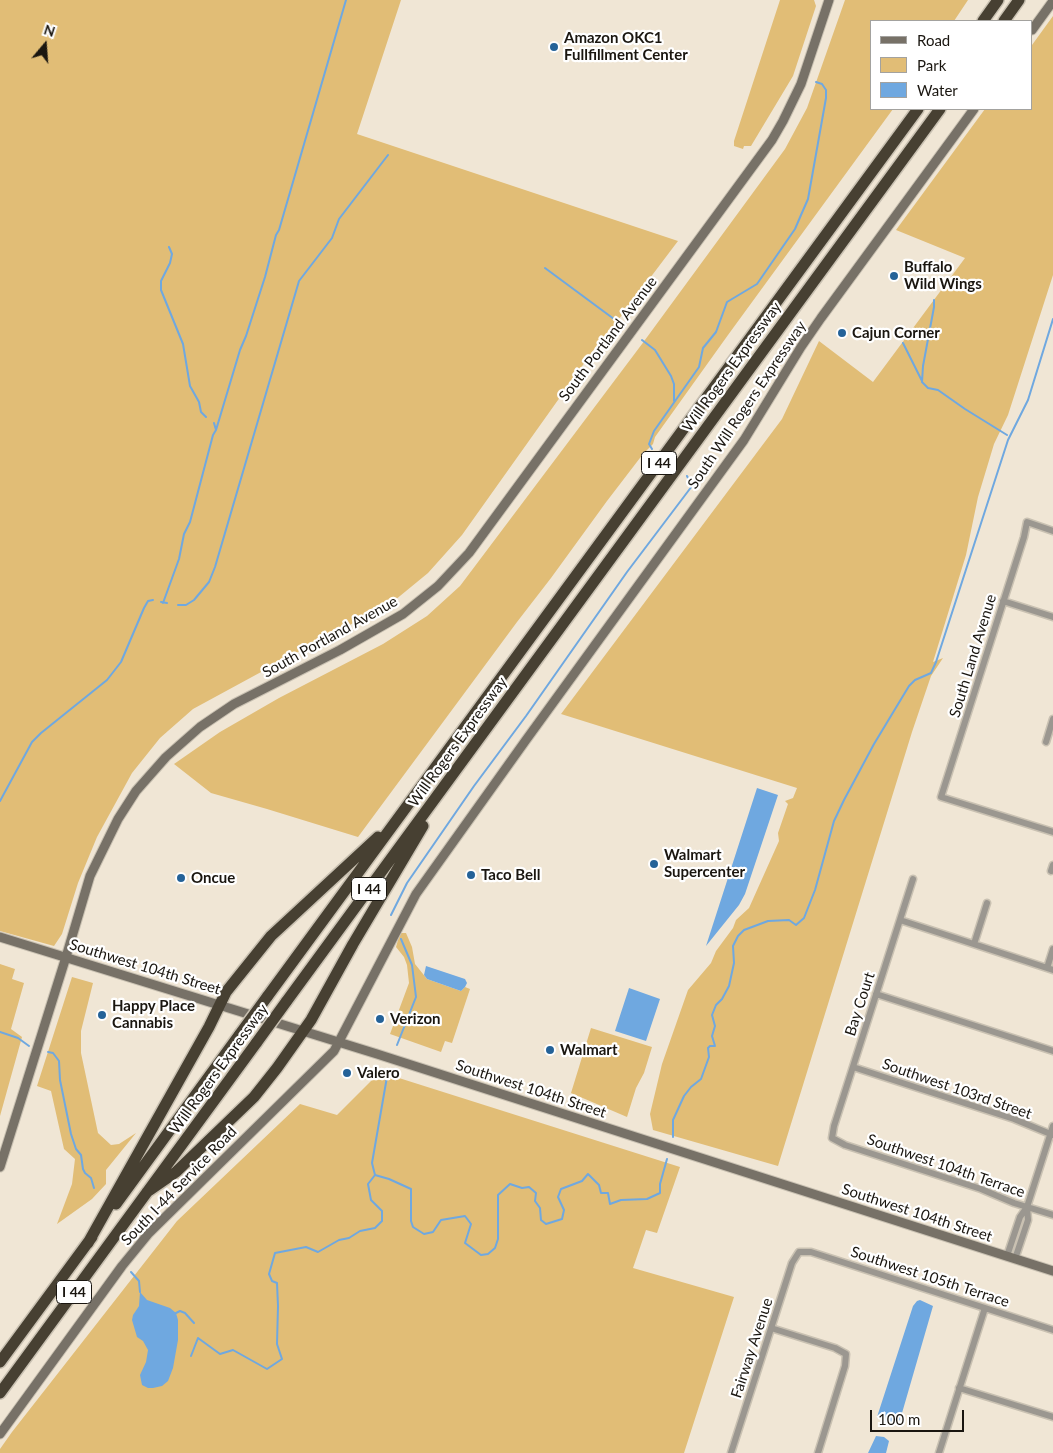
<!DOCTYPE html>
<style>
body{margin:0}
#map{position:relative;width:1053px;height:1453px;overflow:hidden;background:#f0e6d5;font-family:Lato,sans-serif}
canvas{display:block}
.legend{position:absolute;left:870px;top:20px;width:162px;height:90px;box-sizing:border-box;background:#fff;border:1px solid #a3a29f;margin:0;padding:6px 9px;list-style:none;font-size:15px;color:#1a1610}
.legend li{display:flex;align-items:center;gap:10px;height:25px}
.legend b{width:25px;border:1px solid #a3a29f}
.north{position:absolute;left:20px;top:20px;width:50px;height:50px;-webkit-text-stroke:4px #fff;paint-order:stroke;rotate:18deg;font-size:14px;font-weight:700;line-height:20px;text-align:center;color:#1a1610}
.north::after{content:'';display:block;margin:auto;width:18px;height:22px;background:#1a1610;clip-path:polygon(50% 0,100% 100%,50% 72%,0 100%)}
.scale{position:absolute;left:870px;top:1410px;width:94px;height:22px;box-sizing:border-box;border:2px solid #1a1610;border-top:0;padding-left:6px;font-size:15px;line-height:18px;white-space:nowrap;color:#1a1610;-webkit-text-stroke:4px #fff;paint-order:stroke}
</style>
<div id="map">
<canvas width="1053" height="1453"></canvas>
<ul class="legend">
<li><b style="height:6px;background:#777167"></b>Road</li>
<li><b style="height:14px;background:#e1bd76"></b>Park</li>
<li><b style="height:14px;background:#6fa8e0"></b>Water</li>
</ul>
<div class="north">N</div>
<div class="scale">100 m</div>
</div>
<script>
const ctx = document.querySelector('canvas').getContext('2d');
ctx.lineJoin = 'round';
function paint(path, color) {
  ctx.fillStyle = color;
  ctx.fill(path, 'evenodd');
}
function shape(rows) {
  const path = new Path2D();
  for (const r of rows) {
    path.moveTo(r[0], r[1]);
    for (let i = 2; i < r.length; i += 2) path.lineTo(r[i], r[i + 1]);
  }
  return path;
}
function stroke(path, color, width, dash) {
  ctx.strokeStyle = color;
  ctx.lineWidth = width;
  ctx.lineCap = dash ? 'butt' : 'round';
  ctx.setLineDash(dash || []);
  ctx.stroke(path);
}
function write(font, color, halo, rows, align = 'center') {
  ctx.font = font + ' Lato,sans-serif';
  ctx.lineWidth = 4.5;
  ctx.setLineDash([]);
  ctx.textBaseline = 'middle';
  ctx.strokeStyle = halo;
  ctx.fillStyle = color;
  for (const [text, x, y, turn = 0] of rows) {
    ctx.save();
    ctx.translate(x, y);
    ctx.rotate((+turn || 0) * Math.PI / 180);
    ctx.textAlign = isNaN(turn) ? turn : align;
    if (halo) ctx.strokeText(text, 0, 0);
    ctx.fillText(text, 0, 0);
    ctx.restore();
  }
}
paint(shape([
 [0,0,401,0,357,134,678,241,597,348,595,348,462,535,428,573,389,605,320,640,193,709,160,738,132,773,97,837,78,883,62,934,54,946,0,931],
 [780,0,814,0,816,6,793,76,751,146,744,146,743,149,734,146,734,141],
 [845,0,968,0,954,21,872,21,872,109,893,109,728,335,655,437,653,444,643,454,607,501,551,578,517,622,358,837,267,809,211,793,174,764,220,732,279,698,383,644,427,616,460,586,642,344,785,149,807,108],
 [1053,16,1053,275,1008,415,994,444,978,497,966,555,933,662,943,658,931,676,912,732,778,1166,653,1130,650,1114,662,1064,688,990,711,963,716,951,733,928,736,920,749,908,779,841,778,833,788,804,785,801,793,798,797,788,561,714,782,419,819,341,873,382,965,258,896,230,985,109,1032,109,1032,45],
 [400,933,406,933,412,947,415,964,427,979,461,991,465,987,470,989,452,1043,445,1041,441,1052,390,1034,409,983,407,965,404,957,396,947],
 [0,964,15,969,12,979,24,983,11,1029,22,1037,0,1116],
 [72,977,93,983,81,1031,81,1053,98,1133,111,1145,119,1144,136,1133,106,1170,106,1184,92,1199,57,1224,72,1184,75,1159,64,1149,51,1091,37,1086],
 [591,1028,652,1047,644,1073,636,1088,627,1117,571,1093],
 [380,1072,680,1167,657,1233,646,1230,633,1268,734,1297,684,1453,0,1453,0,1449,12,1432,177,1221,300,1104,337,1115]
]), '#e1bd76');
paint(shape([
 [757,788,778,795,745,894,739,905,706,946],
 [426,966,465,979,467,983,465,987,461,991,427,979,424,975],
 [629,988,660,999,646,1041,615,1031],
 [140,1292,147,1300,170,1308,176,1313,178,1320,178,1340,173,1368,168,1381,162,1386,153,1388,148,1388,142,1385,140,1375,146,1362,148,1350,143,1341,137,1337,132,1320,133,1315,139,1306],
 [920,1300,933,1306,900,1420,895,1423,888,1423,877,1417,913,1306,917,1301],
 [876,1436,884,1437,889,1441,886,1453,868,1453]
]), '#6fa8e0');
stroke(shape([
 [169,247,172,254,170,263,161,281,161,290,183,344,190,386,199,402,201,412,206,417],
 [545,268,618,322],
 [934,300,934,307,923,366,922,382,928,388,938,390,965,409,1007,435],
 [642,340,655,350,671,376,674,384,674,401],
 [903,343,922,381],
 [216,430,240,350,246,336,265,277,276,235,279,230,346,0],
 [652,449,649,444,654,431,699,367,703,348,716,332,727,302,757,284,795,229,801,215,808,199,826,98,826,90,822,84,816,82],
 [161,602,167,603],
 [163,603,179,559,184,534,190,522,213,435,216,430,214,423],
 [178,605,186,605,194,600,209,582,215,567,299,281,332,238,339,219,388,155],
 [0,801,32,742,41,733,107,680,121,662,144,608,148,601,153,600],
 [391,915,407,883,474,786,526,716,627,572,692,486,687,476],
 [0,1032,18,1038,29,1046],
 [397,1045,416,997,412,965,401,939],
 [48,1052,53,1053,59,1061,60,1080,71,1134,76,1149,81,1155,83,1169,85,1173,91,1178,94,1188],
 [673,1137,673,1120,684,1096,691,1087,701,1079,709,1057,708,1048,710,1046,715,1046,712,1036,715,1026,712,1015,716,1005,722,999,729,986,734,963,733,946,738,936,744,930,768,921,789,920,796,925,804,918,815,890,834,821,844,800,874,744,909,686,915,680,931,673,936,662,1008,440,1028,400,1053,319],
 [375,1175,389,1179,411,1189,411,1221,413,1227,424,1234,433,1232,441,1220,465,1216,471,1224,465,1243,481,1255,488,1254,495,1248,498,1239,498,1195,510,1184,522,1188,529,1187,536,1193,535,1201,540,1208,541,1220,546,1224,562,1219,564,1210,558,1197,561,1189,582,1181,588,1174,599,1185,601,1193,608,1193,610,1204,621,1200,647,1199,660,1193,660,1184,667,1159],
 [131,1272,139,1281,140,1292],
 [176,1313,180,1311,185,1313,194,1323],
 [191,1356,198,1338,220,1354,233,1350,267,1369,282,1359,277,1344,278,1306,277,1283,272,1281,269,1274,275,1253,306,1247,318,1252,339,1240,349,1238,360,1231,375,1228,382,1221,382,1211,371,1200,368,1184,375,1175,372,1163,388,1071]
]), '#6fa8e0', 2);
const street = shape([
 [1053,531,1027,522,1024,537,941,797,1053,832],
 [1003,601,1053,617],
 [1046,742,1053,719],
 [1051,871,1053,865],
 [913,879,834,1126,832,1138,845,1145,981,1189,1014,1203,1053,1215],
 [900,920,1053,970],
 [974,944,987,903],
 [1047,968,1053,949],
 [876,994,1053,1051],
 [853,1067,1014,1119,1053,1135],
 [1007,1256,1020,1217,1027,1207,1053,1126],
 [1015,1259,1028,1220,1027,1207],
 [771,1328,835,1348,846,1354,845,1366,818,1453],
 [959,1388,1053,1417],
 [731,1453,792,1263,799,1252,811,1252,1053,1330],
 [939,1453,985,1308]
]);
const secondary = shape([
 [1032,30,1053,1],
 [0,937,377,1054,1053,1271],
 [0,1167,66,957,90,876,118,819,136,791,166,757,200,727,234,704,340,650,403,614,438,586,469,553,772,140,783,121,801,84,829,0],
 [0,1434,122,1266,149,1233,334,1051,416,894,526,740,744,440,801,347,821,318,974,109]
]);
const highway = shape([
 [983,21,998,0],
 [1004,21,1019,0],
 [267,997,918,109],
 [286,1002,940,109],
 [147,1192,176,1172,254,1097,277,1068,311,1020,353,944,423,826],
 [116,1204,240,1034],
 [88,1243,209,1027,226,992,271,936,378,837],
 [0,1362,92,1237],
 [0,1393,257,1042]
]);
stroke(street, '#c9c1b2', 9);
stroke(secondary, '#c9c1b2', 11);
stroke(highway, '#c9c1b2', 14);
stroke(street, '#9b9790', 6);
stroke(secondary, '#777167', 9);
stroke(highway, '#474032', 11);
const highwayBridge = shape([
 [240,1034,267,997],
 [257,1042,286,1002]
]);
stroke(highwayBridge, '#c9c1b2', 14, []);
stroke(highwayBridge, '#474032', 11);
for (const [x, y, r, color] of [
 [554,47,5,"#246298"],
 [894,276,5,"#246298"],
 [842,333,5,"#246298"],
 [654,864,5,"#246298"],
 [471,875,5,"#246298"],
 [181,878,5,"#246298"],
 [102,1015,5,"#246298"],
 [380,1019,5,"#246298"],
 [550,1050,5,"#246298"],
 [347,1073,5,"#246298"]
]) {
  const dot = new Path2D();
  dot.arc(x, y, r, 0, 2 * Math.PI);
  ctx.fillStyle = color;
  ctx.fill(dot);
  stroke(dot, '#fff', 2);
}
for (const [x, y, w] of [
 [659,463,35],
 [369,889,35],
 [74,1292,35]
]) {
  const box = new Path2D();
  box.roundRect(x - w / 2, y - 11.5, w, 23, 4);
  ctx.fillStyle = '#fff';
  ctx.fill(box);
  stroke(box, '#1a1610', 1);
}
write('bold 14px', '#1a1610', null, [
 ["I 44",659,463],
 ["I 44",369,889],
 ["I 44",74,1292]
]);
write('bold 15px', '#1a1610', '#fff', [
 ["Amazon OKC1",564,38],
 ["Fullfillment Center",564,55],
 ["Buffalo",904,267],
 ["Wild Wings",904,284],
 ["Cajun Corner",852,333],
 ["Walmart",664,855],
 ["Supercenter",664,872],
 ["Taco Bell",481,875],
 ["Oncue",191,878],
 ["Happy Place",112,1006],
 ["Cannabis",112,1023],
 ["Verizon",390,1019],
 ["Walmart",560,1050],
 ["Valero",357,1073]
], 'left');
write('15px', '#1a1610', '#fff', [
 ["South Portland Avenue",608,339,-53],
 ["Will Rogers Expressway",732,367,-54],
 ["South Will Rogers Expressway",747,405,-56],
 ["South Portland Avenue",330,637,-29],
 ["South Land Avenue",973,656,-73],
 ["Will Rogers Expressway",458,742,-54],
 ["Southwest 104th Street",145,967,17],
 ["Bay Court",860,1004,-72],
 ["Will Rogers Expressway",219,1069,-54],
 ["Southwest 104th Street",531,1089,18],
 ["Southwest 103rd Street",957,1089,19],
 ["Southwest 104th Terrace",946,1166,19],
 ["South I-44 Service Road",179,1186,-46],
 ["Southwest 104th Street",917,1213,18],
 ["Southwest 105th Terrace",930,1277,18],
 ["Fairway Avenue",752,1348,-72]
]);
</script>
